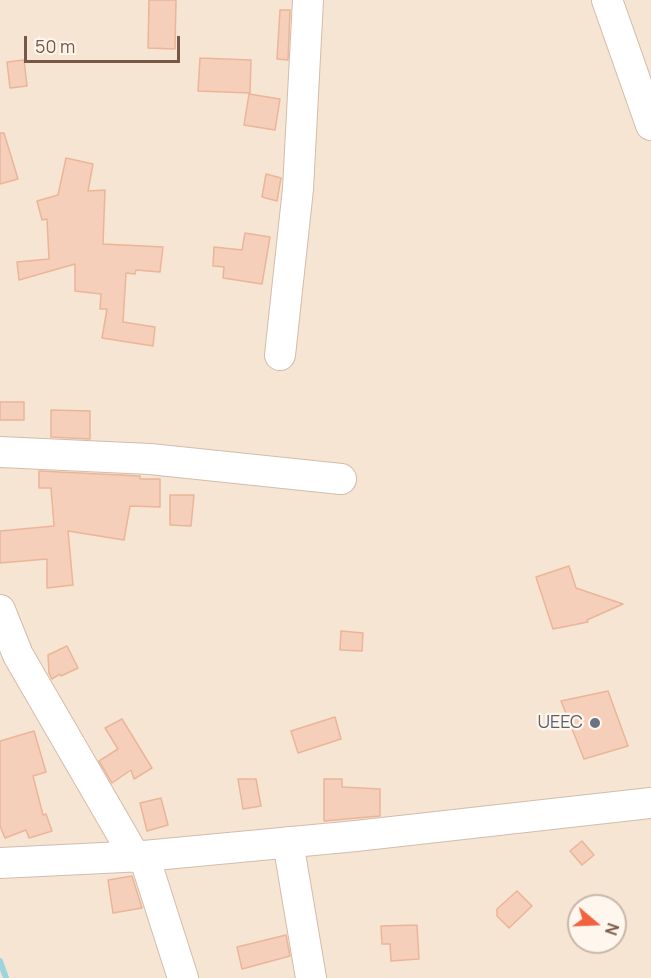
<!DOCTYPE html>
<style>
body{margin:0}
#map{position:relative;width:651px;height:978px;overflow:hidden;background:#fef3e5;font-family:Manrope,sans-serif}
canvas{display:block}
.north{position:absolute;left:567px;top:894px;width:60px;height:60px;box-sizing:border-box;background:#fff7ed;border:2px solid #c9b7ab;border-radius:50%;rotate:109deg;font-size:16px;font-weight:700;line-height:24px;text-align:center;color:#795747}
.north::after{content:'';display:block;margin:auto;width:21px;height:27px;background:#f26140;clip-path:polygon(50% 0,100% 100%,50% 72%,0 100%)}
.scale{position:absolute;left:24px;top:36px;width:156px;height:27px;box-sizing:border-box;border:3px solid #795747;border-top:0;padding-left:8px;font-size:18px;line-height:21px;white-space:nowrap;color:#795747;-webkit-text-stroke:4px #fff7ed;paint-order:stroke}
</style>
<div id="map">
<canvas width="651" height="978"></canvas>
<div class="north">N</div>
<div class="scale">50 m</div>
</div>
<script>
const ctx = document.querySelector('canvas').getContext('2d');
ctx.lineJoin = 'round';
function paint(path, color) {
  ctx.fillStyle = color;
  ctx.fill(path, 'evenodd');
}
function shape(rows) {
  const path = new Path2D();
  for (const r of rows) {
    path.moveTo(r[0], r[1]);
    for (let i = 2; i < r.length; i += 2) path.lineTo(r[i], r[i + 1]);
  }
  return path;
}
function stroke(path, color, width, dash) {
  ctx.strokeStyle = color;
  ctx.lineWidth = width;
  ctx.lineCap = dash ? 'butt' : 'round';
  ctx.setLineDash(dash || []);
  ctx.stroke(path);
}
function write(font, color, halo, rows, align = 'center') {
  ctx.font = font + ' Manrope,sans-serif';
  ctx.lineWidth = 4.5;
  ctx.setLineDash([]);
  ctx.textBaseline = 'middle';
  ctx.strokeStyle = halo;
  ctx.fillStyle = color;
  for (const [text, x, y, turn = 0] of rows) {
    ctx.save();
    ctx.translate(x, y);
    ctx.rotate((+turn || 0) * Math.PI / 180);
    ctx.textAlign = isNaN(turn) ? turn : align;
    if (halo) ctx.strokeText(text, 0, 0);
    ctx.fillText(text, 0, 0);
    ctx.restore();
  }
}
paint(shape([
 [0,0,651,0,651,978,0,978],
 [579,906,615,906,615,942,579,942]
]), '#f6e5d2');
stroke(shape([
 [0,961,6,978]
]), '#9cd5dc', 6);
const building = shape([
 [149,0,176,0,175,49,148,48,149,0],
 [280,10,290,10,288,60,277,59,280,10],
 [200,58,251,60,250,93,198,91,200,58],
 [24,60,27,86,10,88,7,62,24,60],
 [249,94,280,99,275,130,244,125,249,94],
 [0,133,4,133,18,179,0,184,0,133],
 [66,158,93,164,88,191,105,190,103,244,163,247,160,272,136,270,135,274,126,273,123,322,155,327,153,346,102,338,107,309,100,309,101,294,75,291,75,264,19,280,17,262,49,259,47,219,42,220,37,201,58,195,66,158],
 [266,174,281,178,277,201,262,197,266,174],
 [245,233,270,237,262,284,223,278,224,267,213,266,214,247,242,250,245,233],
 [0,402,24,402,24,420,0,420,0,402],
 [51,410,90,411,90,439,51,437,51,410],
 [39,471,140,476,140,479,160,479,160,507,130,506,124,540,68,531,73,585,47,588,47,559,0,563,0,531,54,526,51,488,39,488,39,471],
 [170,495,194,495,191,526,170,525,170,495],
 [569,566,576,588,623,604,587,620,588,622,553,629,536,577,569,566],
 [341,631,363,633,362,651,340,650,341,631],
 [67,646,78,668,61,676,60,674,52,679,49,673,48,655,67,646],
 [608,691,628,746,584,759,561,701,608,691],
 [335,717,341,739,298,753,291,731,335,717],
 [122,719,152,768,134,779,131,770,112,783,99,761,118,749,105,728,122,719],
 [34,731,46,772,33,776,43,815,46,814,52,831,29,838,26,830,5,838,0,826,0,741,34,731],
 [238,779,256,779,261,806,243,809,238,779],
 [324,779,342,779,342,787,380,789,380,816,324,821,324,779],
 [161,798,168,825,147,831,140,803,161,798],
 [582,841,594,855,582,865,570,851,582,841],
 [132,876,142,908,113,913,108,880,132,876],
 [517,891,532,906,509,928,497,916,497,909,517,891],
 [417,925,419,959,391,961,390,944,382,944,381,926,417,925],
 [286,935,290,956,242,969,237,947,286,935]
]);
paint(building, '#f6cfba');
stroke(building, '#eab599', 1.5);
const minor = shape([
 [607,0,651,125],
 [280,355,298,189,308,0],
 [0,452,150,459,341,479],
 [0,610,18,655,135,857],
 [288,842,311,978],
 [144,856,183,978],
 [0,863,144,856,356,836,651,803]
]);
stroke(minor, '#d3bcac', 32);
stroke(minor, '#fff', 30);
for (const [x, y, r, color] of [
 [595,723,6,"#6b7280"]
]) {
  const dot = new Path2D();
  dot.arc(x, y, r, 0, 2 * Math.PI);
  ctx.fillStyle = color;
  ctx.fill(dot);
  stroke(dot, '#fff7ed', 2);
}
write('18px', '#5b616d', '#fff7ed', [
 ["UEEC",583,723]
], 'right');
</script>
